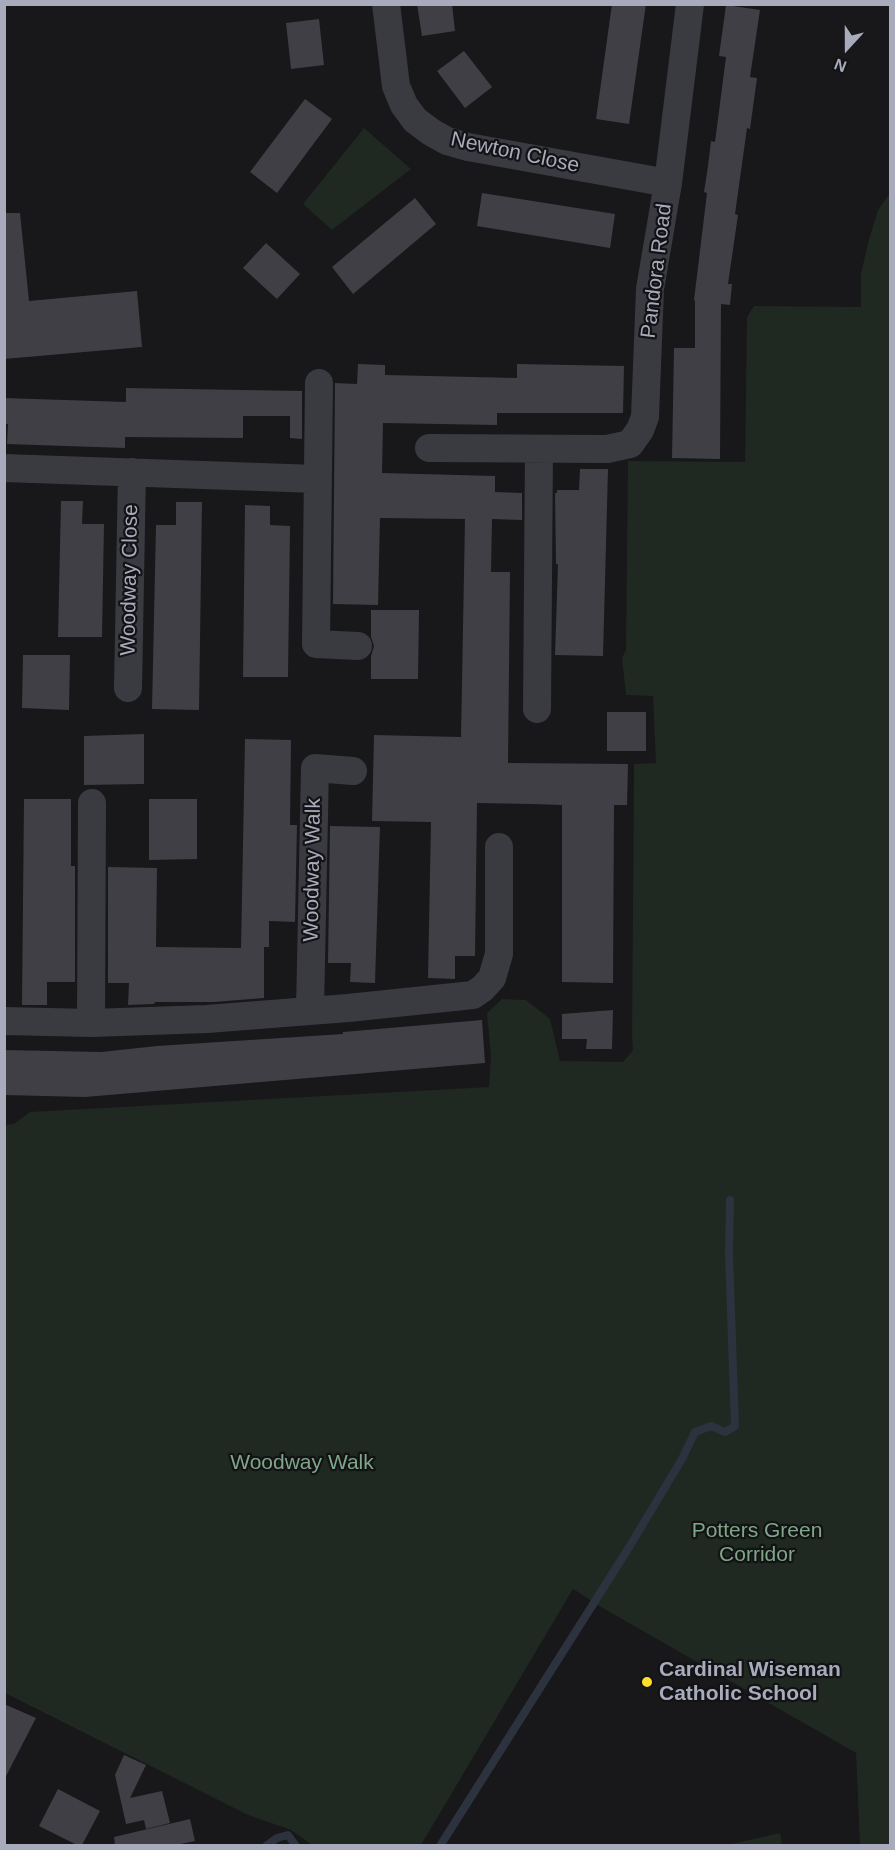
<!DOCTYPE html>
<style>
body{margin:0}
#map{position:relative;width:895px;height:1850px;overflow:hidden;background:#18171a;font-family:Helvetica,sans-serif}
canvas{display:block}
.frame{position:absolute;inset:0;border:6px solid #a8abbb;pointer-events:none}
.north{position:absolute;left:817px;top:18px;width:60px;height:60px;-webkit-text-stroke:4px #131215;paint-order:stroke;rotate:201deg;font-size:16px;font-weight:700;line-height:24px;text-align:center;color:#a8abbb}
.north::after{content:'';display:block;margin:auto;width:21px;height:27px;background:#a8abbb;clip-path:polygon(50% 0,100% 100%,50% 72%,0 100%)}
</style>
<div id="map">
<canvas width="895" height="1850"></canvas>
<div class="frame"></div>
<div class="north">N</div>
</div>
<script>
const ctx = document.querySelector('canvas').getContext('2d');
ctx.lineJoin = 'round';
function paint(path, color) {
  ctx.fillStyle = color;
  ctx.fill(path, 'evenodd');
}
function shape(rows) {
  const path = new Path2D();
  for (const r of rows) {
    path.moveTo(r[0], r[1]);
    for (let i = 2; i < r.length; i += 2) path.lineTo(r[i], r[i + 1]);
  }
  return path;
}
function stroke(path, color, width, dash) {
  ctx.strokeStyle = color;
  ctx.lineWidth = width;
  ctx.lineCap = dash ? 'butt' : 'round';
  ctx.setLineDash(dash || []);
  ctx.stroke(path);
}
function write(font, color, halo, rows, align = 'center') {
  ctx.font = font + ' Helvetica,sans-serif';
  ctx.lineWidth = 4.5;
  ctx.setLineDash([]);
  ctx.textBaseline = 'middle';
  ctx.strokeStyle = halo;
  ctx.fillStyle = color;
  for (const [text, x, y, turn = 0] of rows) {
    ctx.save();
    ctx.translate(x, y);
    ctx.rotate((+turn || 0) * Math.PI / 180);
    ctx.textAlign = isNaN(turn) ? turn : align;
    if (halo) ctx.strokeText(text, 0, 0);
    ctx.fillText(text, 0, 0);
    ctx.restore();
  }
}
paint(shape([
 [364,128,411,169,332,230,303,204],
 [890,193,890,1845,860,1845,856,1753,601,1607,573,1589,421,1845,312,1845,291,1830,248,1815,5,1693,5,1125,14,1124,30,1112,489,1087,491,1057,487,1013,502,999,526,1000,550,1019,560,1061,623,1062,633,1050,632,1035,634,764,656,763,653,696,626,695,622,658,626,650,628,461,745,462,747,317,754,306,861,307,861,274,868,243,878,210],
 [780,1833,782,1845,727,1845]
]), '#1f2821');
stroke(shape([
 [266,1846,277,1838,288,1835,296,1846],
 [440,1846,628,1549,682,1459,695,1432,711,1426,725,1432,735,1426,729,1254,730,1200]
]), '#2c333f', 8);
paint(shape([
 [417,4,452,4,455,31,422,36],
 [612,4,646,4,629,124,596,119],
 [726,5,760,10,750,77,757,78,750,129,747,128,735,214,738,215,728,284,732,284,730,305,721,304,720,459,672,458,674,348,695,348,695,301,694,300,707,193,704,192,708,166,711,141,715,142,726,57,719,56],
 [319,19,324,65,291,69,286,23],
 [464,51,492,87,465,108,437,71],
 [305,99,332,119,277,193,250,172],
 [482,193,615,214,610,248,477,226],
 [415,198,436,224,353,294,332,267],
 [4,213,20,213,29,301,137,291,142,347,4,359],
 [266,243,300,274,277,299,243,268],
 [358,364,385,365,385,375,517,378,517,364,624,366,623,413,497,413,497,425,383,423,382,473,495,476,495,492,522,493,522,520,492,519,491,572,510,572,508,763,628,764,627,805,614,805,613,983,562,982,562,805,532,804,477,803,475,956,455,956,455,979,428,978,431,822,372,821,374,735,461,737,465,519,380,518,378,605,333,604,335,383,357,384],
 [126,388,302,391,302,439,290,438,290,416,243,416,243,438,125,437,125,448,7,444,8,424,4,424,4,398,126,402],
 [580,469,608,469,603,656,555,655,558,564,556,564,555,493,557,493,557,490,579,490],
 [61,501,83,501,82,524,104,524,102,637,58,637],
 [176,502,202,502,199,710,152,709,156,525,176,525],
 [245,505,270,506,270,525,290,526,288,677,243,677],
 [371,610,419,610,418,679,371,679,371,656,374,646,371,637],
 [23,655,70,655,69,710,22,708],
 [607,712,646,712,646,751,607,751],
 [144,734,144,784,84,785,84,736],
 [245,739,291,740,290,825,297,825,295,922,269,921,269,947,264,947,264,998,214,1002,155,1002,154,1004,128,1005,129,983,108,983,108,867,157,868,156,947,241,948],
 [24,799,71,799,71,866,75,866,75,982,47,982,47,1005,22,1005],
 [149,799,197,799,197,859,149,860],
 [330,826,380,827,375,983,350,982,351,963,328,963],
 [613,1010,612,1049,586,1049,587,1039,562,1039,562,1014],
 [482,1020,485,1063,85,1097,4,1095,4,1050,101,1052,157,1046,343,1034,343,1032],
 [4,1704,36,1718,4,1780],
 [124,1755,146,1765,130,1798,162,1791,170,1823,146,1829,144,1820,126,1824,115,1775],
 [58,1789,100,1811,82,1845,77,1845,39,1826],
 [190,1819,195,1841,176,1845,115,1845,114,1837]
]), '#3f3f45');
stroke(shape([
 [386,4,396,86,404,105,415,120,431,132,447,141,468,147,668,183],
 [319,383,316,644,358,646],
 [429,448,607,449,630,444,640,430,645,417,650,289,668,183,690,4],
 [4,468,317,479],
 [128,688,132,472],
 [537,709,539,450],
 [310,1010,315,768,353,771],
 [4,1021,91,1023,207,1019,348,1008,473,995,483,988,492,978,499,954,499,847],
 [91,1023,92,803]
]), '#3a3a41', 28);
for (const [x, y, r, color] of [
 [647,1682,6,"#ffde2a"]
]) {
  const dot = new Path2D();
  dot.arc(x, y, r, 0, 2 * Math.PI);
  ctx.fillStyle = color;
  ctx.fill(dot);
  stroke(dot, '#131215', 2);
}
write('21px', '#a8abbb', '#131215', [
 ["Newton Close",515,153,12],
 ["Pandora Road",657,271,-83],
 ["Woodway Close",130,580,-89],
 ["Woodway Walk",313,870,-89]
]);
write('21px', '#7ea788', '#131215', [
 ["Woodway Walk",302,1463],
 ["Potters Green",757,1531],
 ["Corridor",757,1555]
]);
write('bold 21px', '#a8abbb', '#131215', [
 ["Cardinal Wiseman",659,1670],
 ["Catholic School",659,1694]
], 'left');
</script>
